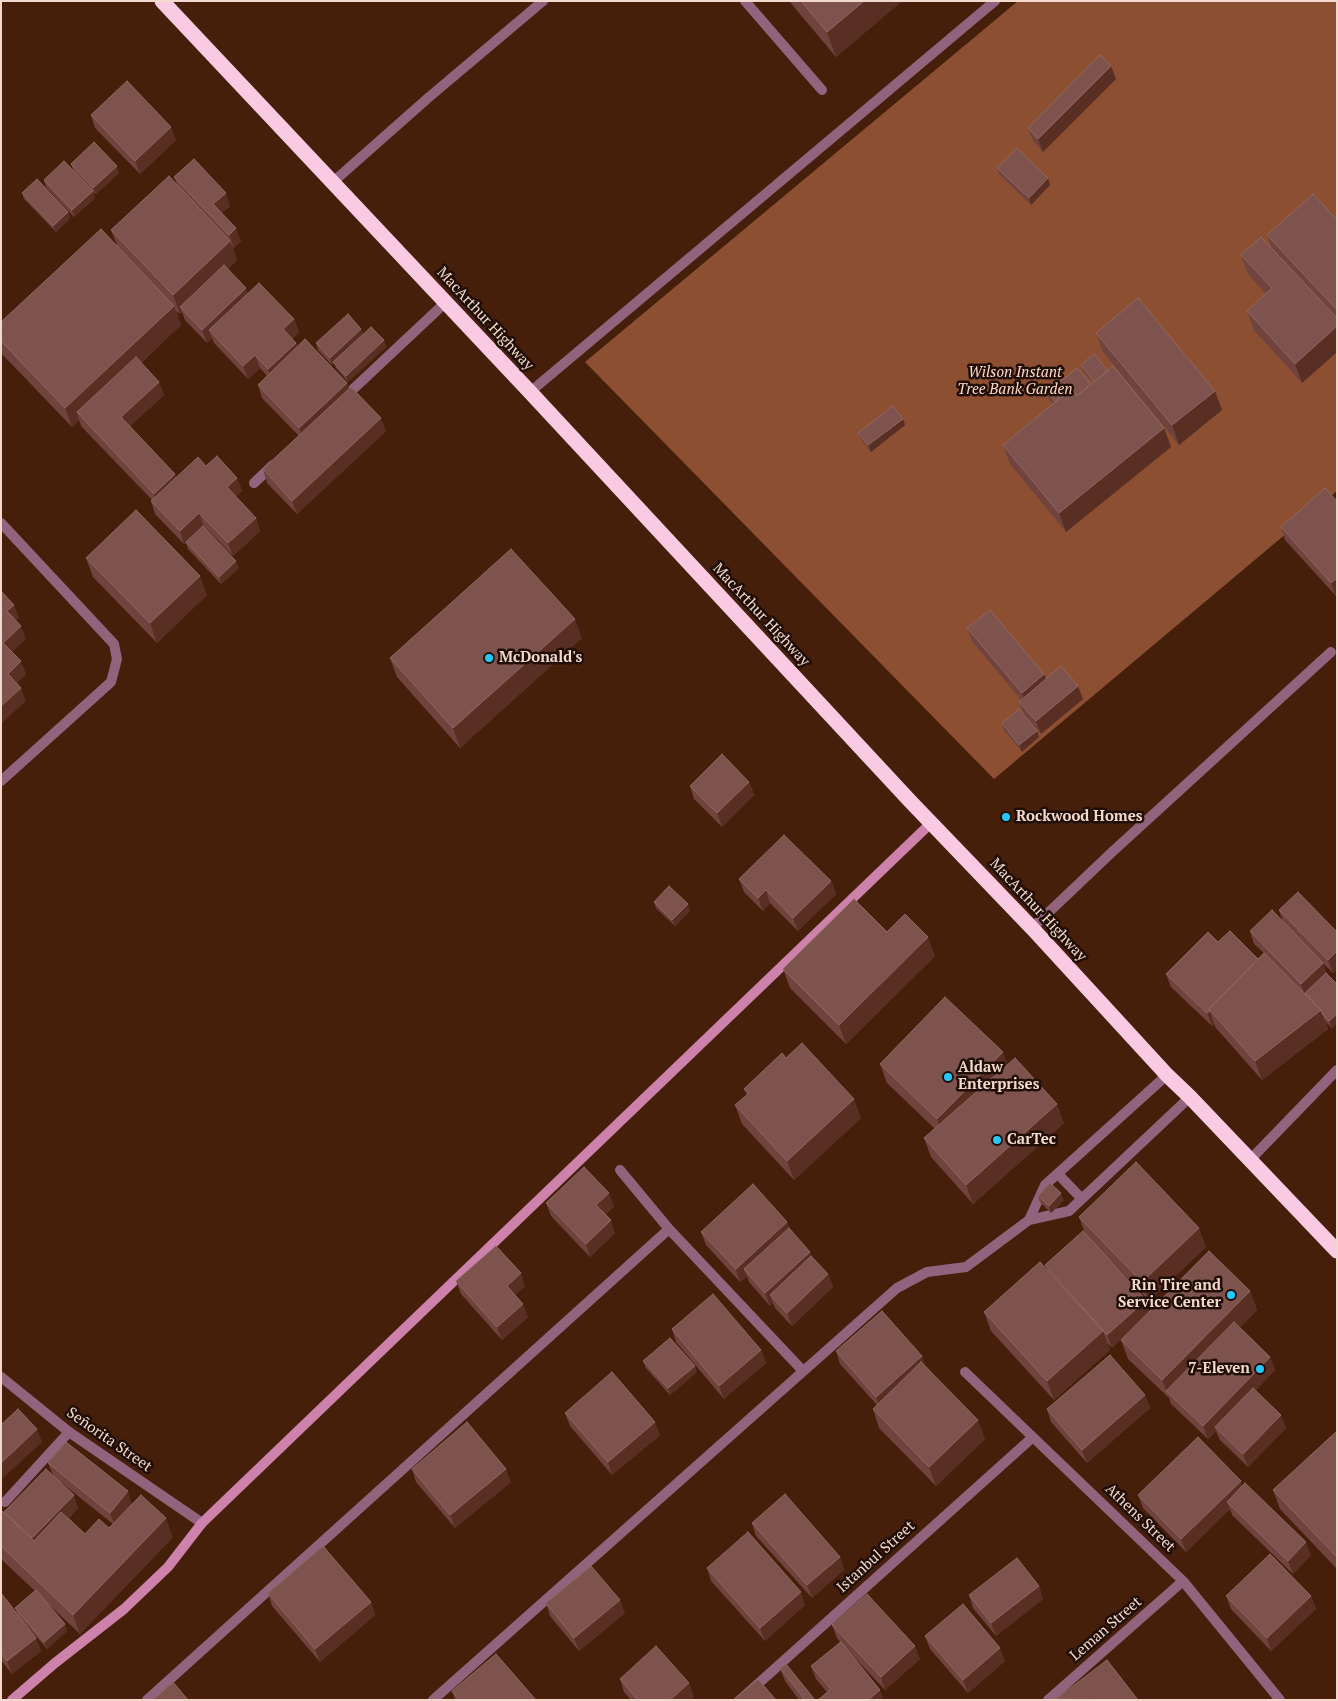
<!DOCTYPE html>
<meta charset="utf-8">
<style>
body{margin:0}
#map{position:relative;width:1338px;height:1701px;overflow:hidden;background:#451f0a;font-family:"PT Serif",serif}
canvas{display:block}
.frame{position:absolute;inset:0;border:2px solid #f3d9cd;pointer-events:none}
</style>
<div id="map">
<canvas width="1338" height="1701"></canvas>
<div class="frame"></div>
</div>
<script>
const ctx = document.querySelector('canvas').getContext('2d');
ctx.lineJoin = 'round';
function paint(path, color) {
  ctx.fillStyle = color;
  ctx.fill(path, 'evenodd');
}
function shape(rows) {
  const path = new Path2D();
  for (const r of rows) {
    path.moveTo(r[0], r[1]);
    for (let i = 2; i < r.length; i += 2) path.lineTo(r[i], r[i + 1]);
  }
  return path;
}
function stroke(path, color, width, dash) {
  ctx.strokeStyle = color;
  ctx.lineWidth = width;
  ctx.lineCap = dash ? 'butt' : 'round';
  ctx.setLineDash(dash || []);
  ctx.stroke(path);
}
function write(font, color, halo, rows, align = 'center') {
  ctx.font = font + ' "PT Serif",serif';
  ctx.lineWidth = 5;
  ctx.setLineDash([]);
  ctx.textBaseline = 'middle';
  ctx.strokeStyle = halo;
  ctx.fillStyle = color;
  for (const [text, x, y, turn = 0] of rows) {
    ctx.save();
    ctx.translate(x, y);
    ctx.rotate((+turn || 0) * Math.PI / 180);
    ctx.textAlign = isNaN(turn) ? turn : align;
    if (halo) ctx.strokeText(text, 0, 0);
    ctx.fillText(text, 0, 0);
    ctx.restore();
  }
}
paint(shape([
 [1018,1,1337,1,1337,491,994,779,585,362]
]), '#8c4f31');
stroke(shape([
 [745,1,822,90],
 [333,182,428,98,543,1],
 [530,392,995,1],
 [349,393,446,302],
 [254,483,273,465],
 [1032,928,1112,852,1331,652],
 [1250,1160,1337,1070],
 [5,1502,69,1432]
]), '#92637c', 10);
stroke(shape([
 [1,523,114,644,117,659,111,682,1,781],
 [620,1170,669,1229,803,1371],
 [1058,1174,1082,1199],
 [1029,1220,1045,1185,1167,1075],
 [965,1372,1183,1581,1280,1700],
 [1,1377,69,1432,202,1523],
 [147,1700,669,1229],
 [433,1700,897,1288,927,1272,966,1267,1029,1220,1069,1211,1190,1097],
 [740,1700,1033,1437],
 [1048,1700,1183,1581]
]), '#92637c', 10);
stroke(shape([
 [12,1700,55,1663,124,1609,168,1567,202,1523,931,823]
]), '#cc82aa', 10);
stroke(shape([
 [162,1,530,392,910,801,1032,928,1167,1075,1190,1097,1337,1251]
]), '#f9cae2', 15);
paint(shape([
 [789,1,902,1,836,57],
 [1116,79,1043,152,1033,141,1028,128],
 [91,115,176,140,140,174,95,128],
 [71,164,119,173,96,194,93,192,95,198,74,217,46,187,44,180,73,170],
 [997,168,1050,185,1031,205,999,174],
 [174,177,230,206,222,213,241,241,234,248,232,246,237,260,228,269,248,294,294,319,299,332,292,339,296,343,297,347,349,389,386,431,297,514,267,483,263,469,299,436,262,398,258,385,267,376,260,368,248,379,214,343,212,338,207,343,185,320,182,312,180,314,176,311,181,325,141,363,159,382,164,395,130,426,176,477,206,466,237,478,242,491,235,497,256,518,260,531,233,556,204,526,204,527,239,568,221,584,188,549,186,543,184,544,155,514,151,501,152,500,81,426,79,420,72,427,1,353,1,322,117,245,111,230,177,184],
 [22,193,68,212,70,218,56,232,24,199],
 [1337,220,1337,352,1302,383,1254,330,1247,311,1266,294,1248,274,1241,255,1272,249,1267,235],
 [361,329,363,334,384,340,386,347,348,382,336,368,334,363,332,365,318,350,316,343],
 [1096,333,1222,410,1179,445,1103,352],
 [1081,365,1108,371,1164,428,1171,447,1066,532,1010,464,1003,445,1053,404,1049,399,1047,392,1091,384,1093,383,1083,371],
 [903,419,905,425,871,452,861,439,858,433],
 [1337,501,1337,596,1336,596,1285,540,1281,527],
 [86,558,207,595,157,643,93,577],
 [967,628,1046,679,1083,699,1041,734,1024,715,1019,702,1021,700,972,641],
 [582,638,460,748,397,677,390,658],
 [1002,723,1039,737,1022,752,1004,730],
 [749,782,754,795,722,827,694,799,690,786],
 [739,879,831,881,836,894,798,931,770,903,763,911,744,892],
 [654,902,690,911,675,926,656,908],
 [1279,910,1337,932,1337,969,1333,973,1323,963,1327,975,1337,984,1337,1023,1332,1028,1325,1021,1328,1029,1262,1080,1216,1028,1214,1024,1212,1026,1171,987,1166,974,1218,942,1258,959,1264,953,1254,944,1250,931,1283,922],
 [887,932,935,956,846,1044,790,988,783,969],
 [786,1058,861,1118,794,1180,742,1124,735,1105,747,1095,744,1089],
 [880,1064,1007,1065,1064,1123,973,1204,931,1157,924,1138,935,1129,887,1083],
 [1038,1196,1064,1200,1051,1213,1040,1202],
 [546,1203,614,1206,605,1215,615,1233,590,1257,551,1216],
 [1079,1217,1206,1247,1149,1301,1109,1259,1146,1300,1149,1311,1250,1291,1257,1310,1240,1327,1270,1357,1275,1370,1256,1390,1286,1428,1248,1467,1220,1440,1216,1431,1208,1439,1171,1404,1169,1398,1128,1359,1121,1340,1124,1336,1112,1348,1107,1342,1110,1350,1054,1400,991,1331,984,1312,1047,1269,1045,1265,1085,1233],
 [787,1222,790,1230,810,1252,812,1258,828,1274,833,1287,792,1326,775,1308,773,1303,770,1306,749,1282,747,1276,740,1282,706,1245,701,1232],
 [456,1281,525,1286,515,1295,528,1317,502,1340,461,1294],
 [672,1329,761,1350,766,1363,724,1399,676,1342],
 [836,1351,927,1367,985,1439,936,1486,879,1428,873,1409,877,1405,840,1364],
 [643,1361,697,1372,670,1395,646,1368],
 [1145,1395,1150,1408,1087,1463,1051,1422,1047,1409],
 [565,1413,660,1435,612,1475,570,1426],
 [1337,1431,1337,1569,1280,1509,1273,1490],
 [48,1463,132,1504,173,1537,80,1634,44,1600,67,1631,47,1649,18,1615,15,1608,35,1591,1,1559,1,1510,5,1513,53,1475],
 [58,1480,113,1524,109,1528,85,1534,69,1518,78,1508],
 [412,1469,511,1482,455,1528,416,1482],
 [1243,1485,1311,1555,1293,1574,1232,1515,1230,1509,1186,1552,1143,1508,1138,1495],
 [752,1523,840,1557,844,1570,812,1598,756,1536],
 [707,1568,805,1605,765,1641,711,1581],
 [1039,1586,1043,1599,996,1636,973,1608,969,1595],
 [1,1593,36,1638,41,1651,12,1674,1,1660],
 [268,1593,371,1602,375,1615,320,1662,272,1606],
 [1226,1596,1311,1596,1316,1609,1271,1651,1231,1609],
 [546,1603,625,1613,579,1651,550,1616],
 [832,1625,920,1659,885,1690,850,1653,884,1700,827,1692,816,1679,811,1666,840,1642,837,1638],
 [925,1636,1005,1661,968,1693,930,1649],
 [780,1668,815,1700,799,1700,785,1681],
 [620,1679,694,1696,690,1700,631,1700,624,1692],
 [452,1691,536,1700,455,1700]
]), '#70433e');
paint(shape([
 [864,1,902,1,836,57,827,32],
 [1111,66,1116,79,1043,152,1038,139],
 [171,127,176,140,140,174,135,161],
 [117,166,119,173,96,194,93,188],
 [1048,178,1050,185,1031,205,1029,198],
 [93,191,95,198,74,217,72,210],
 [226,193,230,206,218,217,213,204],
 [68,212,70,218,56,232,53,226],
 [236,228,241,241,234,248,229,235],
 [230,241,237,260,184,311,180,307,182,312,180,314,173,295],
 [246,288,251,301,209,330,212,338,207,343,202,330],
 [174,306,181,325,82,418,77,412,79,420,72,427,65,408],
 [294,319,299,332,288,342,283,329],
 [1337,326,1337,352,1302,383,1295,364],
 [361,329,364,335,332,365,330,358],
 [384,340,386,347,348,382,346,376],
 [296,343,300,356,273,382,268,369],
 [255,355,260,368,248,379,243,366],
 [159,382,164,395,126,430,121,417],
 [347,383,352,396,304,441,299,428],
 [1215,391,1222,410,1179,445,1172,425],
 [381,418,386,431,297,514,292,501],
 [903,419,905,425,871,452,868,445],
 [1164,428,1171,447,1066,532,1059,513],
 [175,474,180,487,158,507,154,494],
 [237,478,242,491,231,501,227,487],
 [199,513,204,526,184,544,180,531],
 [256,518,260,531,233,556,228,543],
 [236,561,239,568,221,584,219,577],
 [200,576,207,595,157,643,150,623],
 [1337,578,1337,596,1336,596,1331,583],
 [14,605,19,618,11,624,7,611],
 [575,619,582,638,460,748,453,728],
 [21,626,26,639,8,656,3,643],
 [21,661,26,674,13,687,8,674],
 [1044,674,1049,687,1027,706,1022,693],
 [1078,686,1083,699,1041,734,1036,721],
 [21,688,26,701,1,724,1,706],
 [1037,731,1039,737,1022,752,1019,745],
 [749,782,754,795,722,827,717,813],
 [831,881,836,894,798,931,793,918],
 [766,890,770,903,763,911,758,898],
 [688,904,690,911,675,926,672,920],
 [928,937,935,956,846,1044,839,1025],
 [1337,951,1337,969,1333,973,1328,960],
 [1323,963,1328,976,1305,995,1301,984],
 [1321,1010,1328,1029,1262,1080,1255,1061],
 [1210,1011,1214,1024,1212,1026,1207,1013],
 [1337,1014,1337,1023,1332,1028,1329,1021],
 [1003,1052,1010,1071,944,1138,937,1119],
 [854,1099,861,1118,794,1180,787,1161],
 [1057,1104,1064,1123,973,1204,966,1185],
 [609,1193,614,1206,601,1219,596,1205],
 [1061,1193,1064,1200,1051,1213,1049,1206],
 [611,1220,615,1233,590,1257,586,1244],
 [787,1222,792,1235,744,1269,747,1276,740,1282,736,1269],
 [1199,1228,1206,1247,1149,1301,1142,1282],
 [810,1252,815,1265,770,1295,773,1303,770,1306,765,1293],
 [521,1273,525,1286,511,1299,507,1286],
 [828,1274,833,1287,792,1326,787,1313],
 [1250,1291,1257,1310,1172,1396,1167,1392,1162,1380],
 [1146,1300,1150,1314,1112,1348,1107,1335],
 [523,1304,528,1317,502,1340,497,1327],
 [1103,1331,1110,1350,1054,1400,1047,1381],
 [761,1350,766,1363,724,1399,719,1386],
 [922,1356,927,1369,881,1410,876,1397],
 [1270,1357,1275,1370,1217,1430,1215,1427,1216,1431,1208,1439,1203,1426],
 [695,1366,697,1372,670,1395,668,1388],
 [1145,1395,1150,1408,1087,1463,1082,1450],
 [1281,1415,1286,1428,1248,1467,1243,1454],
 [978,1420,985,1439,936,1486,929,1467],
 [655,1422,660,1435,612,1475,608,1462],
 [37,1429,42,1442,1,1480,1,1463],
 [506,1469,511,1482,455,1528,450,1515],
 [1241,1481,1246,1494,1227,1502,1230,1509,1186,1552,1181,1539],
 [128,1491,132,1504,115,1526,110,1513],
 [74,1495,78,1508,36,1551,32,1538],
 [166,1518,173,1537,80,1634,73,1615],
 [1306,1542,1311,1555,1293,1574,1288,1561],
 [840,1557,844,1570,812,1598,807,1585],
 [1039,1586,1043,1599,996,1636,991,1623],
 [801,1592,805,1605,765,1641,760,1628],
 [1311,1596,1316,1609,1271,1651,1267,1638],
 [620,1600,625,1613,579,1651,574,1638],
 [371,1602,375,1615,320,1662,315,1649],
 [65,1624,67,1631,47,1649,44,1642],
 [36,1638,41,1651,12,1674,7,1661],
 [915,1646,920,1659,885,1690,881,1677],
 [1000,1648,1005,1661,968,1693,963,1680],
 [689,1683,694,1696,690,1700,670,1700],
 [880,1690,884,1700,868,1700]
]), '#592e23');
const building = shape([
 [801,1,864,1,827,32,801,1],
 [1100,55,1111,66,1038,139,1028,128,1100,55],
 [127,81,171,127,135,161,91,115,127,81],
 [94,142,117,166,93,188,71,164,94,142],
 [1017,148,1048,178,1029,198,997,168,1017,148],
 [194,159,226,193,213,204,236,228,229,235,174,177,194,159],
 [64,161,93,191,72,210,44,180,64,161],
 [169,176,230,241,173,295,111,230,169,176],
 [37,179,68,212,53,226,22,193,37,179],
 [1313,194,1337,220,1337,310,1267,235,1313,194],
 [101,229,174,306,65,408,1,341,1,322,101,229],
 [1261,237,1337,318,1337,326,1295,364,1247,311,1272,288,1241,255,1261,237],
 [224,265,246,288,202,330,180,307,224,265],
 [259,283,294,319,283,329,296,343,268,369,255,355,243,366,209,330,259,283],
 [1138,298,1215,391,1172,425,1096,333,1138,298],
 [348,314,361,329,330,358,316,343,348,314],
 [371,327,384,340,346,376,333,362,371,327],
 [305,339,347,383,299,428,258,385,305,339],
 [1094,354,1108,371,1094,382,1081,365,1094,354],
 [136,357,159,382,121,417,175,474,154,494,77,412,136,357],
 [1113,366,1164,428,1059,513,1003,445,1071,389,1077,396,1113,366],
 [1077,368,1091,384,1077,396,1071,389,1055,402,1047,392,1077,368],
 [351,387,381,418,292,501,263,469,351,387],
 [893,406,903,419,868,445,858,433,893,406],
 [217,456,237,478,227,487,256,518,228,543,199,513,180,531,151,501,198,457,206,466,217,456],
 [1325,488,1337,501,1337,578,1331,583,1281,527,1325,488],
 [136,510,200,576,150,623,86,558,136,510],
 [203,526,236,561,219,577,186,542,203,526],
 [511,549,575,619,453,728,390,658,511,549],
 [1,591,14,605,7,611,21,626,3,643,21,661,8,674,21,688,1,706,1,591],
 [990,610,1044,674,1022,693,967,628,990,610],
 [1061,666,1078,686,1036,721,1019,702,1061,666],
 [1019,709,1037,731,1019,745,1002,723,1019,709],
 [722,754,749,782,717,813,690,786,722,754],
 [784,835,831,881,793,918,766,890,758,898,739,879,784,835],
 [669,886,688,904,672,920,654,902,669,886],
 [1298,892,1337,932,1337,951,1328,960,1279,910,1298,892],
 [854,899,887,932,905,914,928,937,839,1025,783,969,854,899],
 [1272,910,1323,963,1301,984,1250,931,1272,910],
 [1230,931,1258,959,1209,1009,1210,1011,1207,1013,1166,974,1208,932,1218,942,1230,931],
 [1264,953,1321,1010,1255,1061,1209,1009,1264,953],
 [1326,973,1337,984,1337,1014,1329,1021,1323,1015,1321,1010,1305,993,1326,973],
 [945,997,1003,1052,937,1119,880,1064,945,997],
 [802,1043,854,1099,787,1161,735,1105,749,1093,744,1089,782,1053,786,1058,802,1043],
 [1015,1058,1057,1104,966,1185,924,1138,1015,1058],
 [1136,1162,1199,1228,1142,1282,1079,1217,1136,1162],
 [584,1167,609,1193,596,1205,611,1220,586,1244,546,1203,584,1167],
 [1050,1183,1061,1193,1049,1206,1038,1196,1050,1183],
 [753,1184,787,1222,736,1269,701,1232,753,1184],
 [789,1228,810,1252,765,1293,744,1269,789,1228],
 [1083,1231,1146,1300,1107,1335,1045,1265,1083,1231],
 [496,1246,521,1273,507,1286,523,1304,497,1327,456,1281,496,1246],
 [1209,1251,1250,1291,1162,1380,1121,1340,1209,1251],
 [811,1256,828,1274,787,1313,770,1295,811,1256],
 [1040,1262,1103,1331,1047,1381,984,1312,1040,1262],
 [713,1294,761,1350,719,1386,672,1329,713,1294],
 [882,1311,922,1356,876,1397,836,1351,882,1311],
 [1234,1322,1270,1357,1203,1426,1166,1391,1234,1322],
 [670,1338,695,1366,668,1388,643,1361,670,1338],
 [1110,1355,1145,1395,1082,1450,1047,1409,1110,1355],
 [921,1362,978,1420,929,1467,873,1409,921,1362],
 [612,1372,655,1422,608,1462,565,1413,612,1372],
 [1253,1388,1281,1415,1243,1454,1215,1427,1253,1388],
 [18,1409,37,1429,1,1463,1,1425,18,1409],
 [467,1422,506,1469,450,1515,412,1469,467,1422],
 [1337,1431,1337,1557,1273,1490,1337,1431],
 [1198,1437,1241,1481,1181,1539,1138,1495,1198,1437],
 [66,1442,128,1491,110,1513,48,1463,66,1442],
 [46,1469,74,1495,32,1538,4,1512,46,1469],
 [1245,1483,1306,1542,1288,1561,1227,1502,1245,1483],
 [785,1494,840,1557,807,1585,752,1523,785,1494],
 [141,1495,166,1518,73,1615,1,1546,1,1510,34,1541,61,1512,85,1534,99,1519,109,1528,141,1495],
 [748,1532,801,1592,760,1628,707,1568,748,1532],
 [323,1546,371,1602,315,1649,268,1593,323,1546],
 [1270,1554,1311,1596,1267,1638,1226,1596,1270,1554],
 [1017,1558,1039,1586,991,1623,969,1595,1017,1558],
 [591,1566,620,1600,574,1638,546,1603,591,1566],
 [36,1590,65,1624,44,1642,15,1608,36,1590],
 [1,1593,36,1638,7,1661,1,1653,1,1593],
 [867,1594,915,1646,881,1677,832,1625,867,1594],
 [963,1604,1000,1648,963,1680,925,1636,963,1604],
 [841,1642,880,1690,868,1700,818,1700,831,1689,811,1666,841,1642],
 [656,1646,689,1683,670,1700,638,1700,620,1679,656,1646],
 [496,1654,536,1700,459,1700,452,1691,496,1654],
 [1107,1660,1138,1700,1056,1699,1107,1660],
 [786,1664,815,1700,805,1700,780,1668,786,1664],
 [758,1679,776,1700,733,1700,758,1679],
 [173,1682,188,1700,153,1700,173,1682]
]);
paint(building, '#7e534d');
stroke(building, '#906861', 1);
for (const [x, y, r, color] of [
 [489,658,5,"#23c9fe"],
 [1006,817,5,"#23c9fe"],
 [948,1077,5,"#23c9fe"],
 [997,1140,5,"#23c9fe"],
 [1231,1295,5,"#23c9fe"],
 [1260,1369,5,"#23c9fe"]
]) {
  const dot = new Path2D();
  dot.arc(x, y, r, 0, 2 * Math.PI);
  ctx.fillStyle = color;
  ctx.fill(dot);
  stroke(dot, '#200e06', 2);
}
write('15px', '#f3d9cd', '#200e06', [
 ["MacArthur Highway",485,319,47],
 ["MacArthur Highway",761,615,47],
 ["MacArthur Highway",1038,910,47],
 ["Señorita Street",109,1440,35],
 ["Athens Street",1140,1518,44],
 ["Istanbul Street",876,1557,-42],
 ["Leman Street",1106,1629,-41]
]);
write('italic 15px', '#fed8c6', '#200e06', [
 ["Wilson Instant",1015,373],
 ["Tree Bank Garden",1015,390]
]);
write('bold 15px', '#f3d9cd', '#200e06', [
 ["McDonald's",499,658],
 ["Rockwood Homes",1016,817],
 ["Aldaw",958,1068],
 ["Enterprises",958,1085],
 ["CarTec",1007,1140],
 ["Rin Tire and",1221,1286,"right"],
 ["Service Center",1221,1303,"right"],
 ["7-Eleven",1250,1369,"right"]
], 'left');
</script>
